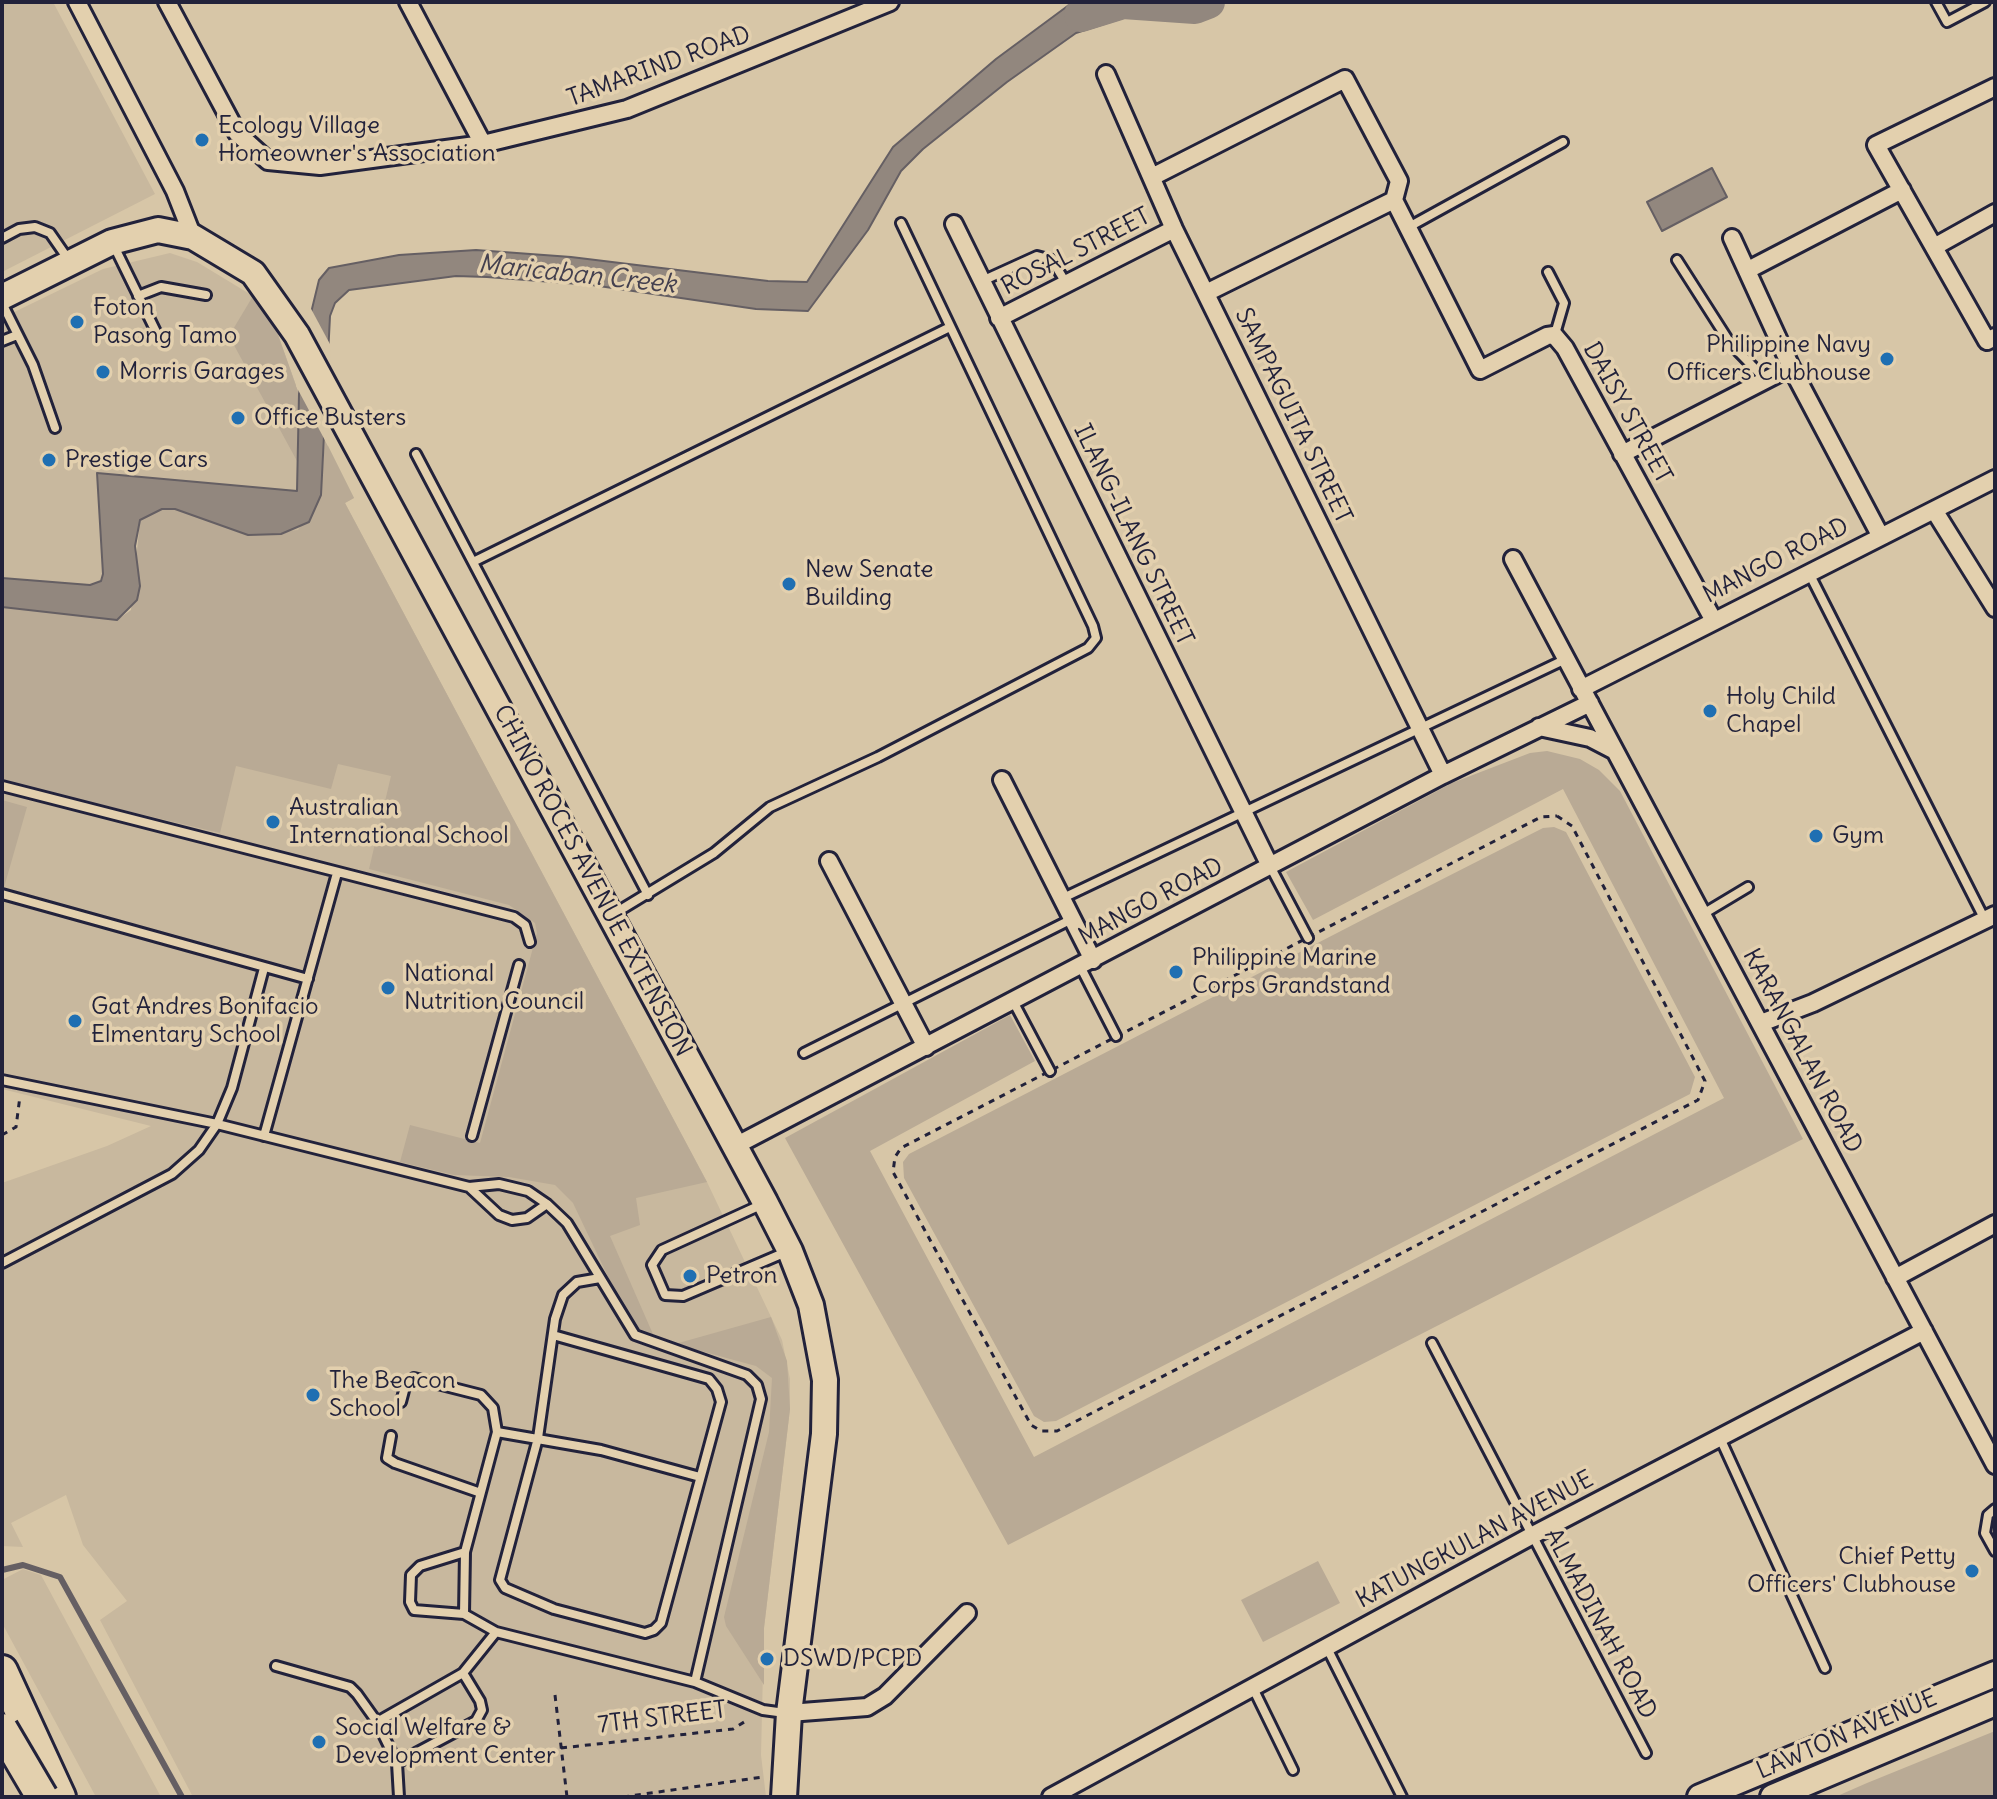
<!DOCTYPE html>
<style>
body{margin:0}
#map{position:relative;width:1997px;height:1799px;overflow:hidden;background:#d7c6a7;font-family:Delius,sans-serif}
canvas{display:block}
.frame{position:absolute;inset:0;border:4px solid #22223b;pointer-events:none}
</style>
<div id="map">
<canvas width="1997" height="1799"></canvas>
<div class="frame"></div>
</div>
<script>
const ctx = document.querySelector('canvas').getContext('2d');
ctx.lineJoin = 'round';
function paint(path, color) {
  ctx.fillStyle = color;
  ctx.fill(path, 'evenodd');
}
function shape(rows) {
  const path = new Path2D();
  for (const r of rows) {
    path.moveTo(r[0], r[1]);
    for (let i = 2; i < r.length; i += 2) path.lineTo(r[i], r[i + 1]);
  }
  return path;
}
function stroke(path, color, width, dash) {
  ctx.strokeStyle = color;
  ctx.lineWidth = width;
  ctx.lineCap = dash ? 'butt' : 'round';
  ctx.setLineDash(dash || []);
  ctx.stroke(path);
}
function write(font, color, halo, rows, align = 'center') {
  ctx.font = font + ' Delius,sans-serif';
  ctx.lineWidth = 7;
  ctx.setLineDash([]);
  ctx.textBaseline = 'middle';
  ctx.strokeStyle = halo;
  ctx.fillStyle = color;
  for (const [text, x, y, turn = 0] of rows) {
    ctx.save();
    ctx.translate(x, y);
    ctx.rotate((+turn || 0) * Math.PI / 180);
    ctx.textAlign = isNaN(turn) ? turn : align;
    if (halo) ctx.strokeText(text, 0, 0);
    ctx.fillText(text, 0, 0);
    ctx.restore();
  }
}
paint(shape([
 [2,2,53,2,155,194,2,272],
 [170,253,197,262,253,296,270,312,299,394,297,491,98,473,103,574,101,581,90,585,2,578,2,318,103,269],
 [325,440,354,498,345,503,707,1182,782,1340,790,1379,790,1409,764,1628,761,1755,766,1797,193,1797,100,1620,127,1601,83,1545,66,1495,11,1523,23,1547,2,1546,2,1183,107,1146,151,1126,2,1089,2,607,117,620,316,509],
 [23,1569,41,1575,161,1797,96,1797,2,1623,2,1580]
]), '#c8b89e');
paint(shape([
 [253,296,270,312,299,394,297,461,229,336],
 [325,440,354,498,345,503,707,1182,636,1198,640,1225,610,1236,656,1341,640,1330,621,1304,573,1203,555,1185,509,1177,454,1175,400,1162,410,1125,480,1143,537,933,535,923,509,905,369,869,391,776,338,764,331,789,236,766,220,833,2,781,2,607,117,620,131,610,140,520,161,509,175,509,248,535,298,530,321,495],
 [1547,751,1580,759,1599,770,1620,791,1803,1139,1008,1545,785,1138,1010,1015,1035,1061,870,1151,1034,1457,1724,1098,1563,789,1313,920,1286,872,1452,783,1530,753],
 [2,800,27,807,3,891,2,891],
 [1554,827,1566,832,1695,1077,1690,1094,1056,1421,1044,1422,1034,1416,904,1178,903,1162,909,1154,1368,917,1543,828],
 [771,1317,787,1361,790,1409,764,1628,764,1685,726,1626,724,1617,769,1432,772,1378,756,1366,675,1344],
 [1318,1561,1340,1603,1263,1642,1241,1600],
 [1995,1731,1995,1797,1835,1797,1867,1783]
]), '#b9aa95');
const water = shape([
 [1073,2,1123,2,1123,18,1076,33,1007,82,923,149,901,171,868,230,808,311,756,309,592,285,487,277,456,276,349,290,335,303,330,316,321,495,309,522,281,534,248,535,175,509,162,509,140,520,135,546,140,586,137,600,117,620,2,607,2,578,90,585,101,581,103,574,97,473,297,491,299,394,311,313,319,280,329,268,399,255,476,250,571,257,768,281,807,282,893,147,996,59,1073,2],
 [1712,168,1727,197,1662,231,1647,202,1712,168]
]);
paint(water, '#92877e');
stroke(water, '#655f63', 2);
paint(shape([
 [309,305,331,346,328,446,296,386]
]), '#d7c6a7');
stroke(shape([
 [2,1570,23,1565,60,1577,182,1797]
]), '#655f63', 6);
stroke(shape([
 [1081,15,1123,2,1195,7,1208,2]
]), '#92877e', 34);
const lane = shape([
 [1936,2,1947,22,1985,2],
 [1407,228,1563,142],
 [2,238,19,229,35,227,50,233,68,259],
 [114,246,160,340],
 [1677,260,1730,343,1764,378],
 [1548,272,1564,303,1555,334],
 [982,281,1037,256,1052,260,1066,283],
 [138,296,161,287,206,295],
 [2,303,33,365,55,428],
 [2,341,17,335],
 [416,454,648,895],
 [473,562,950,327],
 [1809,573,1985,920],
 [2,786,514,917,525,925,530,942],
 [1270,866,1308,938],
 [2,894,308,979],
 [1063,898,1566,659],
 [1703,914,1748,887],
 [612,915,714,853,770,807,878,757,1088,648,1096,638,1093,626,901,223],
 [1080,966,1116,1036],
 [1014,1003,1050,1071],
 [804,1053,1072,919],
 [2,1080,217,1124,469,1187,499,1184,528,1191,547,1204,567,1223,635,1335,747,1375,757,1385,761,1399,695,1682,763,1710,785,1713],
 [264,1136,337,873],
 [472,1136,519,965],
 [469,1187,499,1215,512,1220,527,1218,547,1204],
 [765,1203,662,1250,652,1265,665,1295,683,1296,786,1252],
 [2,1263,172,1174,199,1150,217,1124,232,1088,264,968],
 [553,1335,709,1379,717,1389,721,1402,661,1623,654,1630,645,1633,554,1609,505,1588,500,1580,538,1438,555,1319,563,1295,577,1282,600,1278],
 [1432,1343,1646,1753],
 [401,1402,406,1383,414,1378,481,1395,493,1408,497,1432,465,1552,464,1614,496,1632,695,1682],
 [497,1432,601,1450,700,1477],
 [391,1436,387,1458,395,1463,478,1492],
 [1720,1438,1825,1668],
 [1995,1509,1988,1515,1985,1533,1995,1551],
 [464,1614,414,1610,410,1602,411,1575,420,1566,465,1552],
 [1327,1648,1402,1797],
 [276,1666,350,1687,357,1694,377,1722,397,1763,399,1797],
 [463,1673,496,1632],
 [1252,1686,1293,1770],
 [377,1722,463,1673,480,1701,482,1710,476,1721,397,1763]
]);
const street = shape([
 [77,2,175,191,193,237],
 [167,2,237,133,268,161,320,166,483,144,627,109,890,2],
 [408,2,483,144],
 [1106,74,1174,229,1443,775],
 [1995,87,1876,145,1987,341,1995,337],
 [1152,177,1345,79,1399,181,1394,200,1480,370,1547,336,1554,335,1565,348,1714,621],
 [954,224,1270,866],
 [1732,238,1791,367,1880,535],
 [1934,247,1995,213],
 [1748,270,1902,190],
 [1206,293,1394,200],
 [999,318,1174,229],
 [1622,454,1791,367],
 [1934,510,1995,608],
 [1513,559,1995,1465],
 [1581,689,1995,479],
 [1539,727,1590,738,1615,751],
 [1002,780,1093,960],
 [829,861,926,1047],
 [1761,1023,1813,1003,1995,915],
 [735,1146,1443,775,1590,703],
 [1895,1278,1995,1224],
 [789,1713,867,1707,885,1696,967,1613],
 [1051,1797,1531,1536,1924,1331]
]);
const secondary = shape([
 [2,297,112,242,158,230,193,237,253,273,297,335,765,1202,790,1251,811,1305,825,1380,824,1434,789,1713,784,1797],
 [1700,1797,1995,1674],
 [1773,1797,1995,1703]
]);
const highway = shape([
 [2,1671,60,1797]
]);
stroke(lane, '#22223b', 14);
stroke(street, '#22223b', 22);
stroke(secondary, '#22223b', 30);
stroke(highway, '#22223b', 36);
stroke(shape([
 [1557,816,1572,826,1705,1081,1698,1100,1057,1431,1041,1431,1031,1425,893,1172,895,1157,901,1148,1541,817,1557,816],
 [2,1135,16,1127,20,1096],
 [555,1695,567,1797],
 [561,1748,733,1729,749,1719],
 [623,1797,763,1777]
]), '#22223b', 3, [6, 6]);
stroke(lane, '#e3d0ae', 8);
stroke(street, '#e3d0ae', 16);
stroke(secondary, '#e3d0ae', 24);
stroke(highway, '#e3d0ae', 30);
const highwayBridge = shape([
 [2,1729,42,1797]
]);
stroke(highwayBridge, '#22223b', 36, []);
stroke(highwayBridge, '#e3d0ae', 30);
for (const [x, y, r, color] of [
 [202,140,8,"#1f6fb2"],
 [77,322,8,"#1f6fb2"],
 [1887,359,8,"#1f6fb2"],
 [103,372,8,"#1f6fb2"],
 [238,418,8,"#1f6fb2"],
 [49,460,8,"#1f6fb2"],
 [789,584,8,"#1f6fb2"],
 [1710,711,8,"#1f6fb2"],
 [273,822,8,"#1f6fb2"],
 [1816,836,8,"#1f6fb2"],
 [1176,972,8,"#1f6fb2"],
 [388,988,8,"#1f6fb2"],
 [75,1021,8,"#1f6fb2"],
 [690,1276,8,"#1f6fb2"],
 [313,1395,8,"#1f6fb2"],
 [1972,1571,8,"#1f6fb2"],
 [767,1659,8,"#1f6fb2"],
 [319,1742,8,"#1f6fb2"]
]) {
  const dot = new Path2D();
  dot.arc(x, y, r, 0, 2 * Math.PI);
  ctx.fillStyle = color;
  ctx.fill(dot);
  stroke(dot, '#e3d0ae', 3);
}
write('24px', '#22223b', '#e3d0ae', [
 ["TAMARIND ROAD",659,67,-20],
 ["ROSAL STREET",1076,252,-27],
 ["DAISY STREET",1627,413,61],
 ["SAMPAGUITA STREET",1293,416,64],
 ["ILANG-ILANG STREET",1133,535,64],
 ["MANGO ROAD",1776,561,-27],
 ["CHINO ROCES AVENUE EXTENSION",592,881,62],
 ["MANGO ROAD",1151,902,-28],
 ["KARANGALAN ROAD",1802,1051,62],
 ["KATUNGKULAN AVENUE",1475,1540,-28],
 ["ALMADINAH ROAD",1600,1624,62],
 ["7TH STREET",662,1718,-7],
 ["LAWTON AVENUE",1847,1735,-23]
]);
write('24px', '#22223b', '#e3d0ae', [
 ["Ecology Village",218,126],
 ["Homeowner's Association",218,154],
 ["Foton",93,308],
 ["Pasong Tamo",93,336],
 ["Philippine Navy",1871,345,"right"],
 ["Officers Clubhouse",1871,373,"right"],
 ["Morris Garages",119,372],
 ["Office Busters",254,418],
 ["Prestige Cars",65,460],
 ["New Senate",805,570],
 ["Building",805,598],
 ["Holy Child",1726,697],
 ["Chapel",1726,725],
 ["Australian",289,808],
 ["International School",289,836],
 ["Gym",1832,836],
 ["Philippine Marine",1192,958],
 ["Corps Grandstand",1192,986],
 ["National",404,974],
 ["Nutrition Council",404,1002],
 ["Gat Andres Bonifacio",91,1007],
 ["Elmentary School",91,1035],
 ["Petron",706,1276],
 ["The Beacon",329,1381],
 ["School",329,1409],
 ["Chief Petty",1956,1557,"right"],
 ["Officers' Clubhouse",1956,1585,"right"],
 ["DSWD/PCPD",783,1659],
 ["Social Welfare &",335,1728],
 ["Development Center",335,1756]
], 'left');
write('italic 26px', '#44404f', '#e3d0ae', [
 ["Maricaban Creek",577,275,6]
]);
</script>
